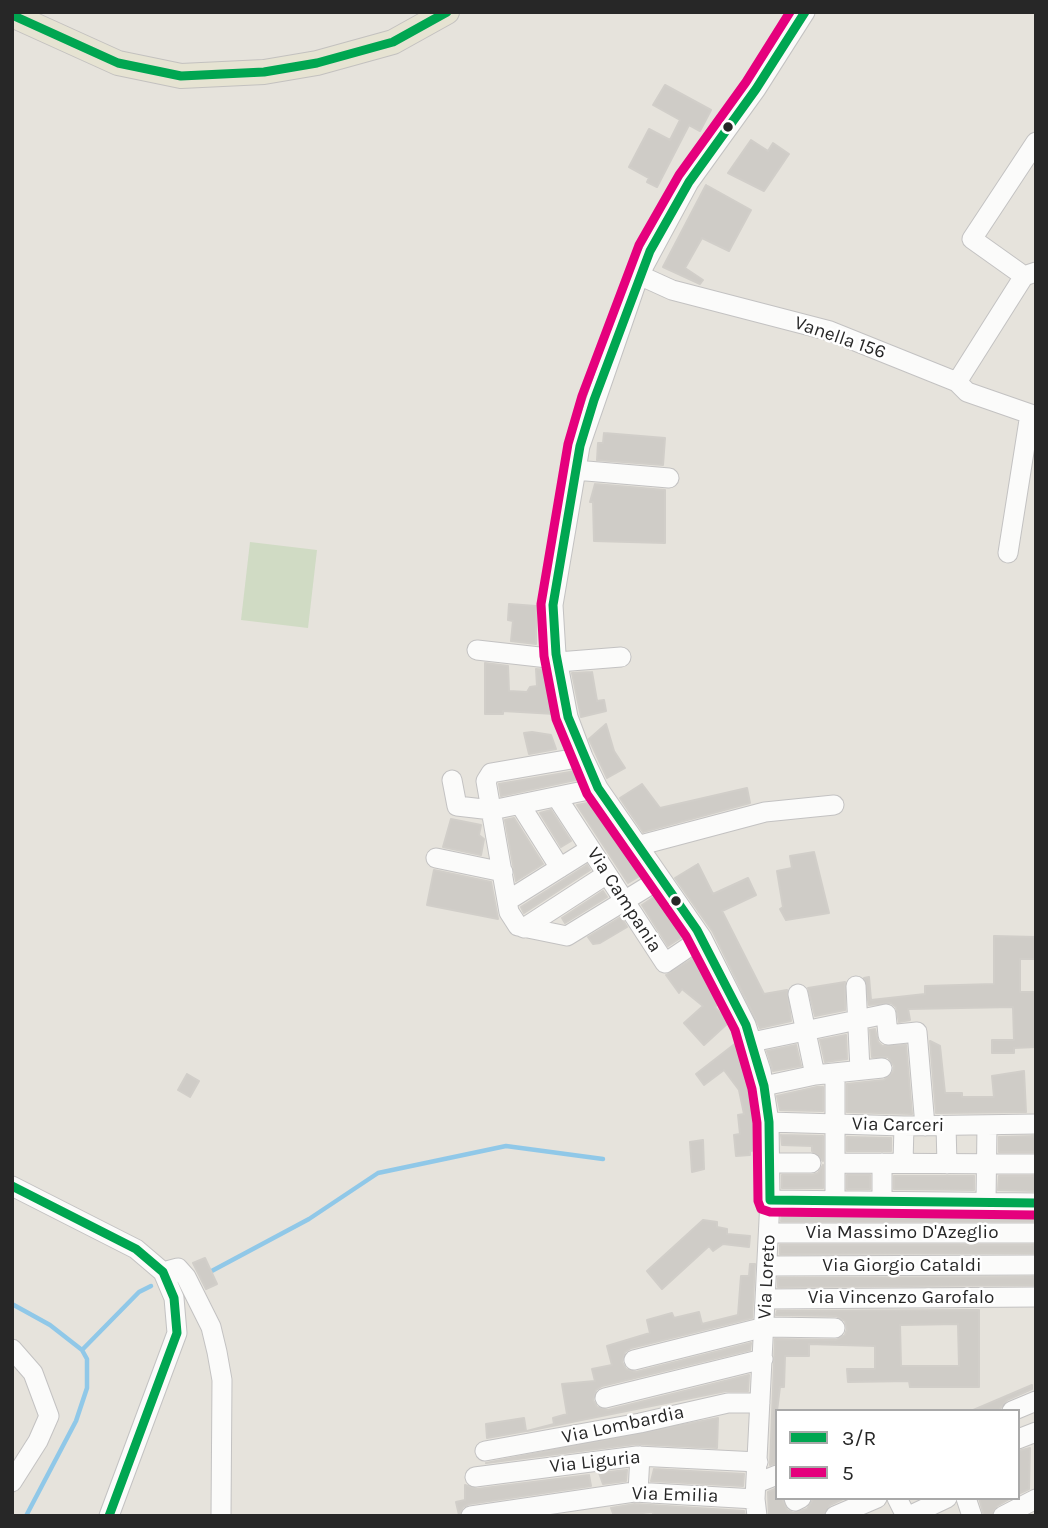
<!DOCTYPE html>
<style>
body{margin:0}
#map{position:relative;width:1048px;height:1528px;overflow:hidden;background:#e6e3dc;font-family:Karla,sans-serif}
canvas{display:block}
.frame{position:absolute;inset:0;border:14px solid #272727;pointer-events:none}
.legend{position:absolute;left:775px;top:1409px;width:245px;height:91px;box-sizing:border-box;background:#fff;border:2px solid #a9a9a9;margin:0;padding:9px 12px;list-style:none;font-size:21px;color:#272727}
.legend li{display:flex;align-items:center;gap:14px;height:35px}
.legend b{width:35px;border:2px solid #a9a9a9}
</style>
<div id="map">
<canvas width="1048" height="1528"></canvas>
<div class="frame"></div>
<ul class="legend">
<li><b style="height:9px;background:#00a651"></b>3/R</li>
<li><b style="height:9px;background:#e5007d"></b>5</li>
</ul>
</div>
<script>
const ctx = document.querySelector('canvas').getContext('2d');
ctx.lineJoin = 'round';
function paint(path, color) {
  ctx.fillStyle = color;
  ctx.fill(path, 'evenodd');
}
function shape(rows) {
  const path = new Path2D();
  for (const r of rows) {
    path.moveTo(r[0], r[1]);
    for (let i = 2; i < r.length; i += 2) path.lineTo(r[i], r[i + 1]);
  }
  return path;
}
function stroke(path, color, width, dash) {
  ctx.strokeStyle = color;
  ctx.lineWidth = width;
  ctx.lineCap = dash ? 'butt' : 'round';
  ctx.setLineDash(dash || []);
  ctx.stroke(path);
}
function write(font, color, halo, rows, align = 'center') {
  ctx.font = font + ' Karla,sans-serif';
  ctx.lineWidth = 5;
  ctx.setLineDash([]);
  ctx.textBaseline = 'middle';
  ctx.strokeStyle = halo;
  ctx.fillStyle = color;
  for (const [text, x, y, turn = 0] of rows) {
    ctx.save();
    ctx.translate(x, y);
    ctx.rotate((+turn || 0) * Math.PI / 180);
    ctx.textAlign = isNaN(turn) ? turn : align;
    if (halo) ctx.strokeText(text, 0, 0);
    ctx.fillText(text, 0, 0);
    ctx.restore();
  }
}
paint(shape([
 [250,542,317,550,308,628,241,620]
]), '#d0dbc4');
stroke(shape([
 [208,1273,309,1219,378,1173,506,1146,603,1159],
 [12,1304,50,1325,82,1350,87,1359,87,1388,76,1421,26,1516],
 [82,1350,139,1292,151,1286]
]), '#90c8e8', 4.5);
const building = shape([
 [665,85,711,110,700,131,689,125,657,187,647,182,649,178,629,167,649,129,670,140,680,120,653,105,665,85],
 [751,140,768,151,773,143,789,154,764,191,728,173,751,140],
 [706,185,751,210,729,251,702,238,685,268,703,280,700,284,663,267,706,185],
 [604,433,665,438,663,465,597,460,598,443,603,443,604,433],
 [595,484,665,490,665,543,594,541,593,502,590,502,595,484],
 [509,604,536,606,536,644,511,641,513,621,508,620,509,604],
 [485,663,508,666,509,691,527,692,530,687,537,686,536,669,547,670,555,714,503,711,503,714,485,714,485,663],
 [592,672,597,701,604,700,606,711,581,717,572,673,592,672],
 [606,724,614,751,625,768,607,778,589,739,606,724],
 [532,732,551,735,556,749,529,754,524,733,532,732],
 [576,771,580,779,501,796,499,784,576,771],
 [642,784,660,808,747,788,750,803,643,832,620,798,642,784],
 [593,802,643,874,628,883,577,805,593,802],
 [551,810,571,841,561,847,540,813,551,810],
 [514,818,543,864,516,881,505,820,514,818],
 [451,819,481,825,479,835,484,839,481,855,443,847,451,819],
 [814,852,829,913,786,920,780,909,783,907,777,871,792,868,790,856,814,852],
 [698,864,713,894,748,878,756,895,722,911,764,994,787,990,791,1021,760,1028,713,932,675,878,698,864],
 [587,865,590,870,524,913,521,907,587,865],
 [434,870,491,882,498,919,427,905,434,870],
 [603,891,607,897,565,923,562,918,603,891],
 [657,895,685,935,668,946,642,905,657,895],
 [621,917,627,927,600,943,593,944,588,937,621,917],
 [994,936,1036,937,1036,959,1020,959,1020,992,1036,992,1036,1047,1014,1048,1014,1053,992,1053,992,1040,1014,1040,1013,1007,908,1009,910,1020,899,1022,896,1007,891,1003,869,1005,864,978,869,977,871,1000,925,994,925,986,994,984,994,936],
 [697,956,720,1001,715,1007,728,1023,704,1045,684,1023,703,1006,682,989,679,993,666,975,697,956],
 [845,982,845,1010,815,1016,808,988,845,982],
 [875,1029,878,1042,882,1046,906,1045,912,1114,847,1112,847,1084,884,1080,893,1072,894,1066,888,1057,872,1057,870,1030,875,1029],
 [846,1035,847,1059,825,1062,820,1040,846,1035],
 [930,1041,940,1046,945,1093,962,1093,962,1097,994,1097,992,1076,1024,1071,1026,1112,936,1113,930,1041],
 [736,1043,743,1055,739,1058,749,1074,757,1123,757,1150,750,1151,750,1155,736,1156,734,1135,740,1134,738,1115,744,1114,739,1090,724,1070,704,1085,696,1074,736,1043],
 [796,1045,801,1066,773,1071,767,1051,796,1045],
 [187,1074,199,1081,190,1097,178,1090,187,1074],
 [817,1087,823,1087,823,1111,780,1110,777,1096,817,1087],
 [781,1135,823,1136,823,1161,812,1151,812,1146,782,1145,781,1135],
 [1036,1136,1036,1152,999,1152,999,1137,1036,1136],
 [847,1137,891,1138,891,1151,847,1151,847,1137],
 [703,1140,704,1169,692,1172,690,1142,703,1140],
 [823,1165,823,1188,782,1188,782,1175,812,1175,818,1173,823,1165],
 [847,1175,870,1175,870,1189,847,1189,847,1175],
 [894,1176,974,1176,974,1190,894,1189,894,1176],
 [999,1176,1036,1176,1036,1191,998,1190,999,1176],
 [782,1212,1036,1215,1036,1221,781,1221,782,1212],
 [703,1220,717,1222,717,1227,727,1229,727,1234,750,1236,749,1247,723,1244,713,1251,709,1246,662,1289,647,1271,703,1220],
 [780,1245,1036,1245,1036,1253,780,1254,780,1245],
 [205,1258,217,1284,206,1289,193,1263,205,1258],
 [750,1264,755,1264,752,1318,631,1348,625,1352,622,1362,626,1369,636,1372,751,1343,750,1350,602,1386,596,1390,593,1400,597,1407,608,1410,749,1375,748,1391,726,1391,527,1431,554,1424,553,1418,567,1414,562,1384,595,1381,592,1369,612,1365,607,1346,650,1333,647,1320,672,1313,674,1318,699,1312,702,1324,738,1315,741,1276,749,1276,750,1264],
 [1036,1277,1036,1285,778,1287,778,1278,1036,1277],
 [979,1310,979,1387,910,1387,909,1381,848,1382,847,1369,875,1369,875,1346,809,1344,809,1356,785,1356,784,1387,780,1387,777,1411,777,1463,770,1465,775,1339,836,1340,845,1335,847,1329,845,1321,836,1316,776,1315,777,1311,979,1310],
 [958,1324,959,1366,901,1366,900,1325,958,1324],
 [1032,1385,1032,1389,1007,1400,998,1411,971,1411,1032,1385],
 [524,1418,526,1431,487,1438,486,1424,524,1418],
 [718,1418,717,1448,636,1444,486,1463,718,1418],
 [1030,1448,1029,1489,1018,1494,1018,1451,1030,1448],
 [654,1469,744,1474,743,1486,651,1481,654,1469],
 [627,1470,626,1481,603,1484,599,1473,627,1470],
 [589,1475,591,1486,469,1504,463,1507,459,1515,456,1502,465,1500,465,1485,477,1489,589,1475],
 [777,1488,777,1498,782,1498,787,1510,793,1513,807,1509,814,1498,845,1498,830,1505,823,1516,769,1516,768,1492,777,1488],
 [979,1498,1011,1498,997,1506,991,1516,984,1516,979,1498],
 [635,1504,744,1511,745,1516,655,1516,652,1512,614,1516,611,1508,635,1504]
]);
paint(building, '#cfccc7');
stroke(building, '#d1cec9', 2);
const minor = shape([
 [639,275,672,290,830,331,957,382,967,392,1036,416],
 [1024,276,972,239,1036,142],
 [957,382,1024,276,1036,272],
 [575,470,669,478],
 [1008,553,1030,414],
 [477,650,557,659],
 [558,662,621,657],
 [583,757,491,773,486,781,509,912,518,926,567,936,660,879],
 [452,780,457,806,492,810,598,788],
 [558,799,665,963,702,938],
 [521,806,560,868],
 [637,846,765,812,834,805],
 [436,858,503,872],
 [507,901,590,849],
 [524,928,607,874],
 [856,986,860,1070],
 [798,994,815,1075],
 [752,1042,886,1014,888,1035,917,1032,925,1126],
 [835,1073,835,1201],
 [764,1086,815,1075,882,1068],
 [769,1122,904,1126,1036,1124],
 [946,1126,947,1164],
 [770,1163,811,1163],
 [835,1163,1036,1164],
 [882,1163,882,1201],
 [903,1163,904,1126],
 [12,1186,136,1249,163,1272,174,1298,177,1333,109,1516],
 [770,1200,1036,1203],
 [986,1202,987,1125],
 [769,1233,1036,1233],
 [768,1266,1036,1265],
 [163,1272,178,1268,186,1277,211,1327,217,1352,222,1380,221,1516],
 [767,1299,1036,1297],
 [12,1349,33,1373,49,1416,38,1441,12,1482],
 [634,1360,765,1327,835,1328],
 [605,1398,763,1359],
 [1012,1411,1036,1401],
 [1018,1439,1036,1432],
 [485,1451,640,1423,728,1403,760,1403],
 [475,1477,637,1456,758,1462],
 [757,1483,777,1475],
 [638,1492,640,1456],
 [794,1498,795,1501,801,1498],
 [897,1498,906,1516],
 [966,1498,972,1516],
 [471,1516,634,1492,755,1499],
 [757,1516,755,1499,770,1200,769,1122,761,1071,746,1025,702,938,598,788,583,757,568,717,556,654,553,605,580,446,639,275,689,182,756,89,805,12],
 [835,1516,877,1498],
 [909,1516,947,1498],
 [1003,1516,1036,1499]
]);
const major = shape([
 [12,15,118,63,181,76,264,72,317,63,393,42,447,12]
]);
stroke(minor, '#c3c2c2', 21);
stroke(major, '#c3c1bf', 26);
stroke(minor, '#fbfbfa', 19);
stroke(major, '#e6e3d2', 24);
stroke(shape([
 [805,12,756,89,689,182,650,251,594,400,580,446,553,605,556,654,568,717,598,788,697,930,746,1025,764,1086,769,1122,770,1200,1036,1203],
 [12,15,118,63,181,76,264,72,317,63,393,42,447,12],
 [12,1186,136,1249,163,1272,174,1298,177,1333,109,1516]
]), '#00a651', 9);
stroke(shape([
 [790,12,746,82,679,175,639,245,582,396,568,444,541,604,544,656,556,719,587,794,686,936,735,1030,752,1089,757,1123,758,1201,761,1209,770,1212,1036,1215]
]), '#e5007d', 9);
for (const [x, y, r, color] of [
 [728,127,6,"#272727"],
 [676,901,6,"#272727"]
]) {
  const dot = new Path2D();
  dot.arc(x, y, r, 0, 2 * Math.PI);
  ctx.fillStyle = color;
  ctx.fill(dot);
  stroke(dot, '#fff', 2.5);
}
write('19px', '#272727', '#fff', [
 ["Vanella 156",840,338,19],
 ["Via Campania",624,900,57],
 ["Via Carceri",898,1125,1],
 ["Via Massimo D'Azeglio",902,1233],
 ["Via Giorgio Cataldi",902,1266],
 ["Via Loreto",767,1277,-87],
 ["Via Vincenzo Garofalo",901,1298],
 ["Via Lombardia",623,1425,-12],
 ["Via Liguria",595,1462,-6],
 ["Via Emilia",675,1495,2]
]);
</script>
